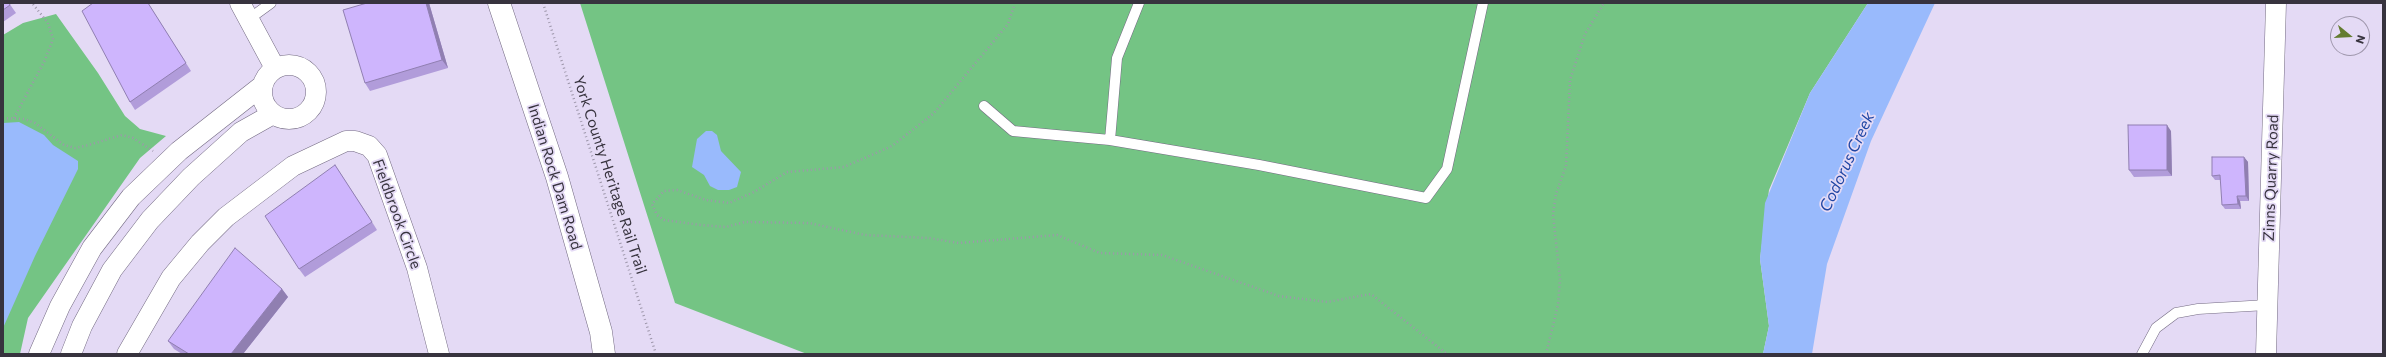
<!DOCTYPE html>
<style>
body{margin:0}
#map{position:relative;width:2386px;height:357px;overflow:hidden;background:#e4daf5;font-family:Commissioner,sans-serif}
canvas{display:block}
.frame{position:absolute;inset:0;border:4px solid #37333e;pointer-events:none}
.north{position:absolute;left:2330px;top:16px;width:40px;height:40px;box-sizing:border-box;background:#e4daf5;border:1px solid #9f97ac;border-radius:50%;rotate:108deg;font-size:11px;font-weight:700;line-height:16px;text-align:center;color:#37333e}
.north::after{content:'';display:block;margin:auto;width:14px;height:18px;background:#637c2f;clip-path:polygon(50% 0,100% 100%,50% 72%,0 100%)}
</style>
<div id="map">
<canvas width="2386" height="357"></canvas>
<div class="frame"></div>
<div class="north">N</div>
</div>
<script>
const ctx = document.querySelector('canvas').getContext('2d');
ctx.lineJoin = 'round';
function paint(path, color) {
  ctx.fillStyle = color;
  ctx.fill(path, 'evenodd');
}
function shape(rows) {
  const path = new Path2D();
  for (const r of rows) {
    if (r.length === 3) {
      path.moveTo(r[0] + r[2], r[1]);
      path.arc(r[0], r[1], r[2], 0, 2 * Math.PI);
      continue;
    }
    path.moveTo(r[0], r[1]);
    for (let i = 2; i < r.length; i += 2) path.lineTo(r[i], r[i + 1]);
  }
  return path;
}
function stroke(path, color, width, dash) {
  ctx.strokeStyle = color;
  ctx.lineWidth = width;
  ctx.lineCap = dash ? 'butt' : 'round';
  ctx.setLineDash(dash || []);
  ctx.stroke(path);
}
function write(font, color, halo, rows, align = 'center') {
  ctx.font = font + ' Commissioner,sans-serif';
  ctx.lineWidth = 3.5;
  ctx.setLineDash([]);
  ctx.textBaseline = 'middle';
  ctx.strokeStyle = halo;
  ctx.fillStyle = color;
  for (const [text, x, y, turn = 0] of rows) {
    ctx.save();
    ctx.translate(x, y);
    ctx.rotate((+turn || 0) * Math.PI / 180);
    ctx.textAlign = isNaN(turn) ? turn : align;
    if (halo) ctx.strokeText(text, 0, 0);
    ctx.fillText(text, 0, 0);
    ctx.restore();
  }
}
paint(shape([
 [580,3,1868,3,1810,93,1769,190,1760,259,1769,326,1763,354,807,354,675,303],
 [56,14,98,73,125,116,140,129,166,136,140,158,28,318,20,354,3,354,3,35,23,23]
]), '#74c484');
paint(shape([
 [1868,3,1935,3,1871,141,1827,264,1812,354,1763,354,1769,326,1760,259,1765,203,1810,93],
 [19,122,44,135,53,145,78,161,78,169,35,256,3,328,3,123],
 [706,131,712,131,717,135,721,151,741,172,737,187,729,190,718,190,710,186,704,175,692,167,697,139]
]), '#99bafc');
const service = shape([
 [249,19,271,3],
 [984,106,1013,131,1110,140,1259,165,1426,198,1447,169,1483,3],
 [1110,140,1117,58,1139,3],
 [2142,354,2156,328,2176,313,2198,309,2267,305]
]);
const minor = shape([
 [240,3,275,68],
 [289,92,27],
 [39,354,60,306,92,248,131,197,179,151,263,85],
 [71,354,82,326,112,270,150,220,191,177,241,132,273,114],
 [127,354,171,278,200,243,226,217,293,166,346,141,355,141,369,146,377,155,417,268,439,354],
 [2266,354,2276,3]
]);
const tertiary = shape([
 [499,3,557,177,601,332,604,354]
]);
stroke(service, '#736a82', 11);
stroke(minor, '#736a82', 21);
stroke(tertiary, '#736a82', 23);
stroke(shape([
 [543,3,656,354],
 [1015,3,1008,24,934,113,892,146,844,167,787,172,754,192,729,203,706,200,677,190,664,191,652,204,657,215,664,220,701,225,726,227,745,222,809,223,865,235,929,238,959,243,1057,235,1100,253,1162,255,1279,296,1327,302,1371,294,1447,354],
 [3,118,24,119,35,123,64,145,75,148,85,146,122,135,133,138,153,151],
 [14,118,45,60,53,39,48,23,32,3],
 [1546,354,1558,305,1560,279,1553,214,1556,194,1566,166,1570,80,1585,34,1604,3]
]), '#9e97ab', 2.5, [1, 3]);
stroke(service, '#fff', 10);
stroke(minor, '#fff', 20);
stroke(tertiary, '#fff', 22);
paint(shape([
 [3,3,9,3,16,13,3,22],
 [93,3,148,3,191,71,135,110,130,102],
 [367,3,429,3,448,68,370,91,365,83],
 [2171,131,2172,176,2134,177,2129,170],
 [2244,157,2248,162,2249,201,2240,201,2241,209,2225,209,2222,205,2221,180,2215,180,2212,176],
 [335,165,377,230,305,277,299,269],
 [282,289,288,297,243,354,182,354,174,349,168,341]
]), '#b19cda');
paint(shape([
 [426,3,429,3,448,68,442,60],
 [2167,125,2171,131,2172,176,2167,170],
 [2244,157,2248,162,2249,201,2246,196],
 [335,165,340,173,377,230,372,222],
 [2237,196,2240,201,2241,209,2238,204],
 [282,289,288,297,243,354,231,354]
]), '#907fb1');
const building = shape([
 [3,3,9,3,10,5,3,10,3,3],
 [93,3,148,3,186,63,130,102,82,11,93,3],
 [367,3,426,3,442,60,365,83,343,10,367,3],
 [2128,125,2167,125,2167,170,2129,170,2128,125],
 [2212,157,2244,157,2246,196,2237,196,2238,204,2222,205,2220,175,2212,176,2212,157],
 [335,165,372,222,299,269,265,216,335,165],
 [235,248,282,289,231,354,189,354,168,341,235,248]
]);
paint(building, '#ceb5fd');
stroke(building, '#907fb1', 1);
write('15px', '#37333e', '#e4daf5', [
 ["York County Heritage Rail Trail",610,175,72],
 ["Indian Rock Dam Road",555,177,73],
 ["Zinns Quarry Road",2271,178,-88],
 ["Fieldbrook Circle",397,214,70]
]);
write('italic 16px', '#2046a4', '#e4daf5', [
 ["Codorus Creek",1847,162,-65]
]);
</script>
